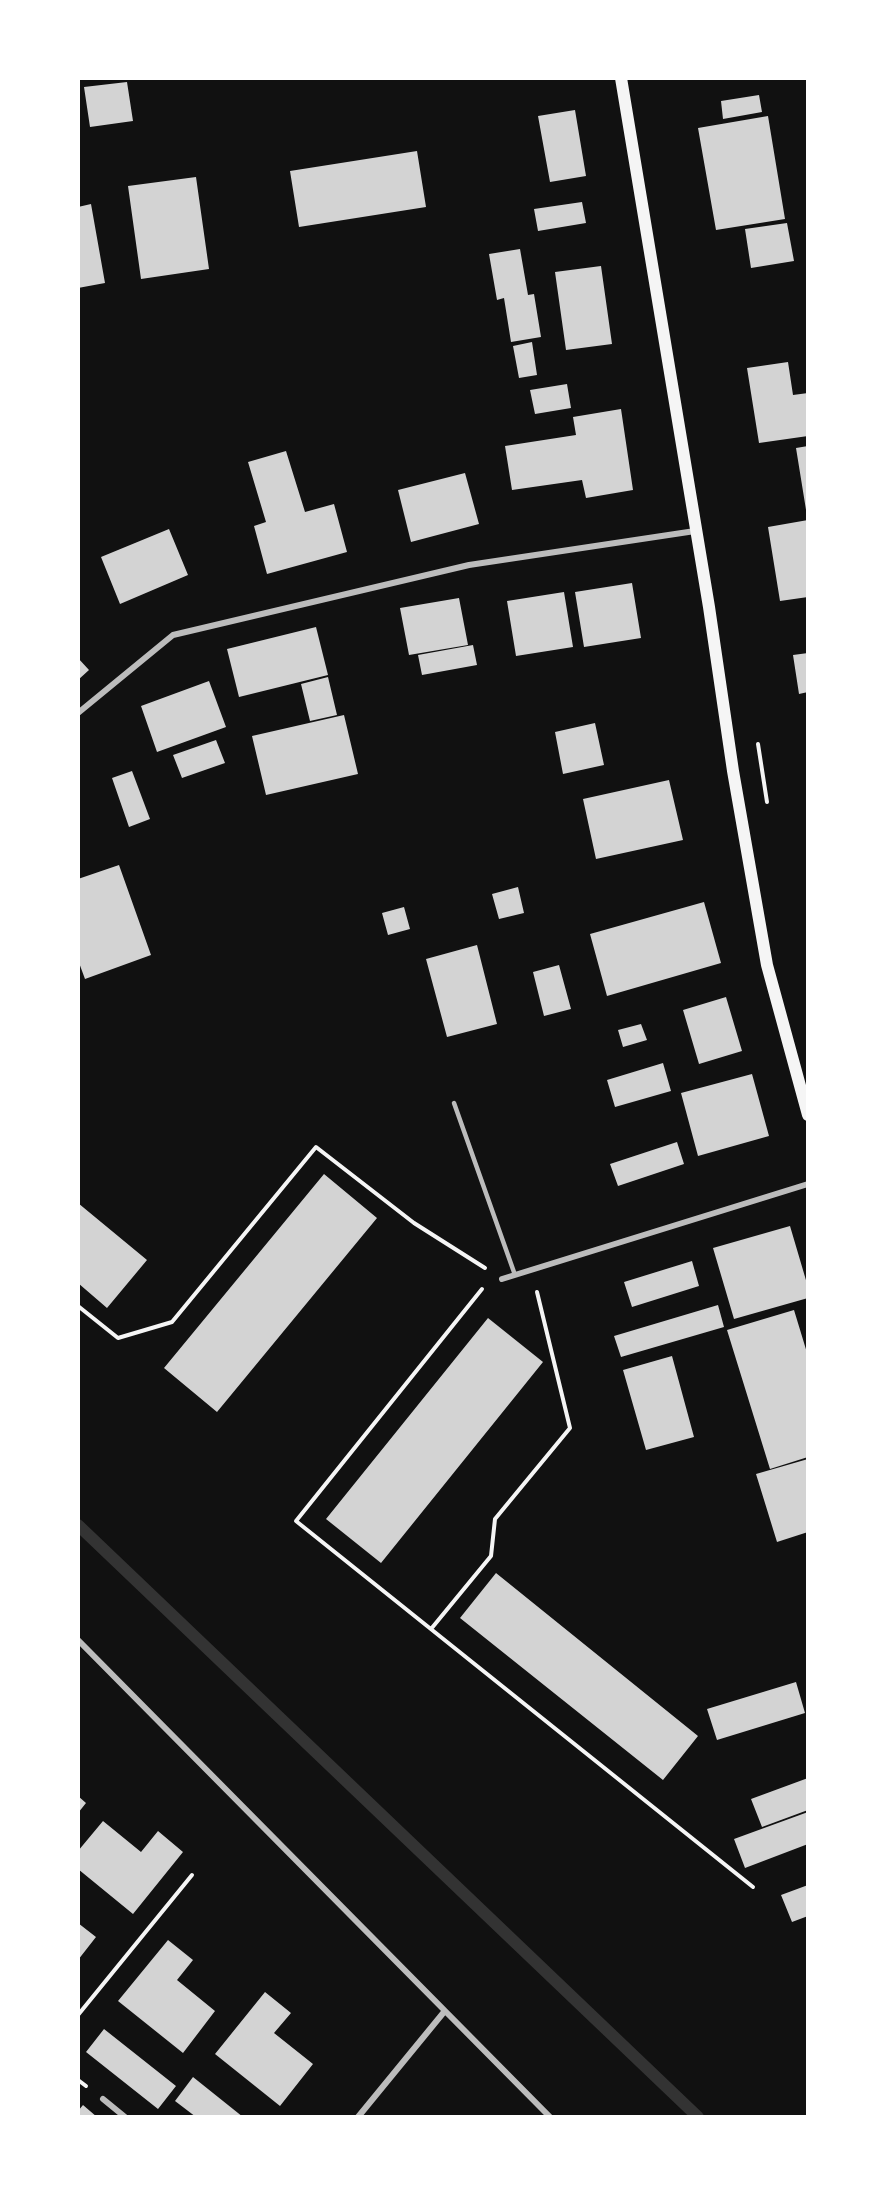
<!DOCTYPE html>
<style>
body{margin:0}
#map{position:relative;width:886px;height:2195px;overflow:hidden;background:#111;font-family:"Nunito Sans",sans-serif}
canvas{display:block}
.frame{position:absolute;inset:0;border:80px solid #fff;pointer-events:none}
</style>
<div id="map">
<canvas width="886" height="2195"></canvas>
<div class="frame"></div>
</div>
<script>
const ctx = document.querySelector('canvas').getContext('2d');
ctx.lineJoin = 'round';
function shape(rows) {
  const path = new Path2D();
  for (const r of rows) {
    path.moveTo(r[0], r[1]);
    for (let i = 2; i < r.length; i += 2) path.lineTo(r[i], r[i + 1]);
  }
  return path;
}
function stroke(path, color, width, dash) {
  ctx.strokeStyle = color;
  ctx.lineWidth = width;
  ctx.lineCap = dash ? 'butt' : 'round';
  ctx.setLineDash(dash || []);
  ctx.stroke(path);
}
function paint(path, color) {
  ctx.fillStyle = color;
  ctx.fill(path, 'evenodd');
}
stroke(shape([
 [78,1525,698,2117]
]), '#333', 12);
paint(shape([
 [127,82,133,121,90,127,84,87],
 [759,95,762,112,723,119,721,101],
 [575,110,586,176,550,182,538,116],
 [768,116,785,219,716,230,698,128],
 [417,151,426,207,299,227,290,171],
 [196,177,209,269,141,279,128,186],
 [582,202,586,223,538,231,534,209],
 [91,204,105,283,78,288,78,207],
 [787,223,794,261,751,268,745,229],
 [520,249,528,295,534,294,541,337,511,342,504,298,497,300,489,254],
 [601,266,612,344,566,350,555,272],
 [532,342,537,375,519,378,513,346],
 [788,362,793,395,808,393,808,436,759,443,747,368],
 [567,384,571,408,535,414,530,390],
 [621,409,633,490,586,498,582,480,512,490,505,446,576,435,573,417],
 [808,446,808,515,807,516,796,448],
 [286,451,305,512,334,504,347,552,267,574,254,526,266,522,248,462],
 [465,473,479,524,411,542,398,490],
 [808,520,808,597,780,601,768,527],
 [169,529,188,575,120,604,101,557],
 [632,583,641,638,584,647,575,592],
 [564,592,573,647,516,656,507,601],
 [459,598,468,645,409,655,400,608],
 [316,627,328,675,239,697,227,649],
 [473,645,477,665,422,675,418,655],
 [808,653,808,692,799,694,793,655],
 [78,658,89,670,78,680],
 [328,677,337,715,310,721,301,684],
 [209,681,226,727,157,752,141,706],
 [344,715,358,774,266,795,252,736],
 [595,723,604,765,563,774,555,732],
 [216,740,225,763,182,778,173,755],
 [132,771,150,819,129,827,112,778],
 [669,780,683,840,596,859,583,799],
 [119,865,151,955,85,979,78,960,78,879],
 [518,887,524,913,499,919,492,894],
 [704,902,721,963,607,996,590,934],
 [404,907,410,929,388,935,382,913],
 [477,945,497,1024,447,1037,426,959],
 [559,965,571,1009,544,1016,533,972],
 [726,997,742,1051,699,1064,683,1010],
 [641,1024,647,1040,623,1047,618,1030],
 [663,1063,671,1091,615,1107,607,1080],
 [752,1074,769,1136,698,1156,681,1093],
 [677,1142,684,1164,618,1186,610,1164],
 [324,1174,377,1218,217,1412,164,1368],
 [78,1203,147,1260,107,1308,78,1283],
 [790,1226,808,1287,808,1298,734,1319,713,1248],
 [692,1261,699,1286,632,1307,624,1282],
 [718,1305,724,1327,621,1357,614,1336],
 [794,1310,808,1356,808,1457,770,1469,727,1330],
 [488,1318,543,1362,381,1563,326,1519],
 [672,1356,694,1437,646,1450,623,1370],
 [808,1459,808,1532,777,1542,756,1474],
 [496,1573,698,1736,663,1780,460,1618],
 [796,1682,805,1713,717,1740,707,1709],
 [808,1778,808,1810,762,1827,751,1799],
 [78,1796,86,1803,78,1813],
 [808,1812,808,1844,745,1868,734,1839],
 [103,1821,141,1852,158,1831,183,1852,133,1914,78,1869,78,1851],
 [808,1885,808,1916,792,1922,781,1895],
 [78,1923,96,1937,78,1960],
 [168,1940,193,1960,177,1980,215,2011,183,2053,118,2001],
 [265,1992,291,2013,274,2033,313,2064,280,2106,215,2054],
 [104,2029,176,2086,158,2109,86,2052],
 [193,2077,243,2117,196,2117,175,2101],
 [83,2105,97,2117,78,2117,78,2111]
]), '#d3d3d3');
stroke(shape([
 [758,744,767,802],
 [482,1289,296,1521,753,1887],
 [78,1306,118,1338,172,1322,316,1147,414,1223,485,1268],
 [431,1629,491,1556,495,1519,570,1428,537,1292],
 [78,2015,192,1875],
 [78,2080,86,2086]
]), '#f5f5f5', 4);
stroke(shape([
 [454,1103,515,1275]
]), '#bcbcbc', 4.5);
stroke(shape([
 [78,713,173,635,469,565,695,531],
 [502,1279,808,1184],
 [78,1640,550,2117],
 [103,2099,125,2117],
 [358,2117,444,2012]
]), '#bcbcbc', 6);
stroke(shape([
 [621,78,709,607,733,771,767,965,808,1115]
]), '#f5f5f5', 12);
</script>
